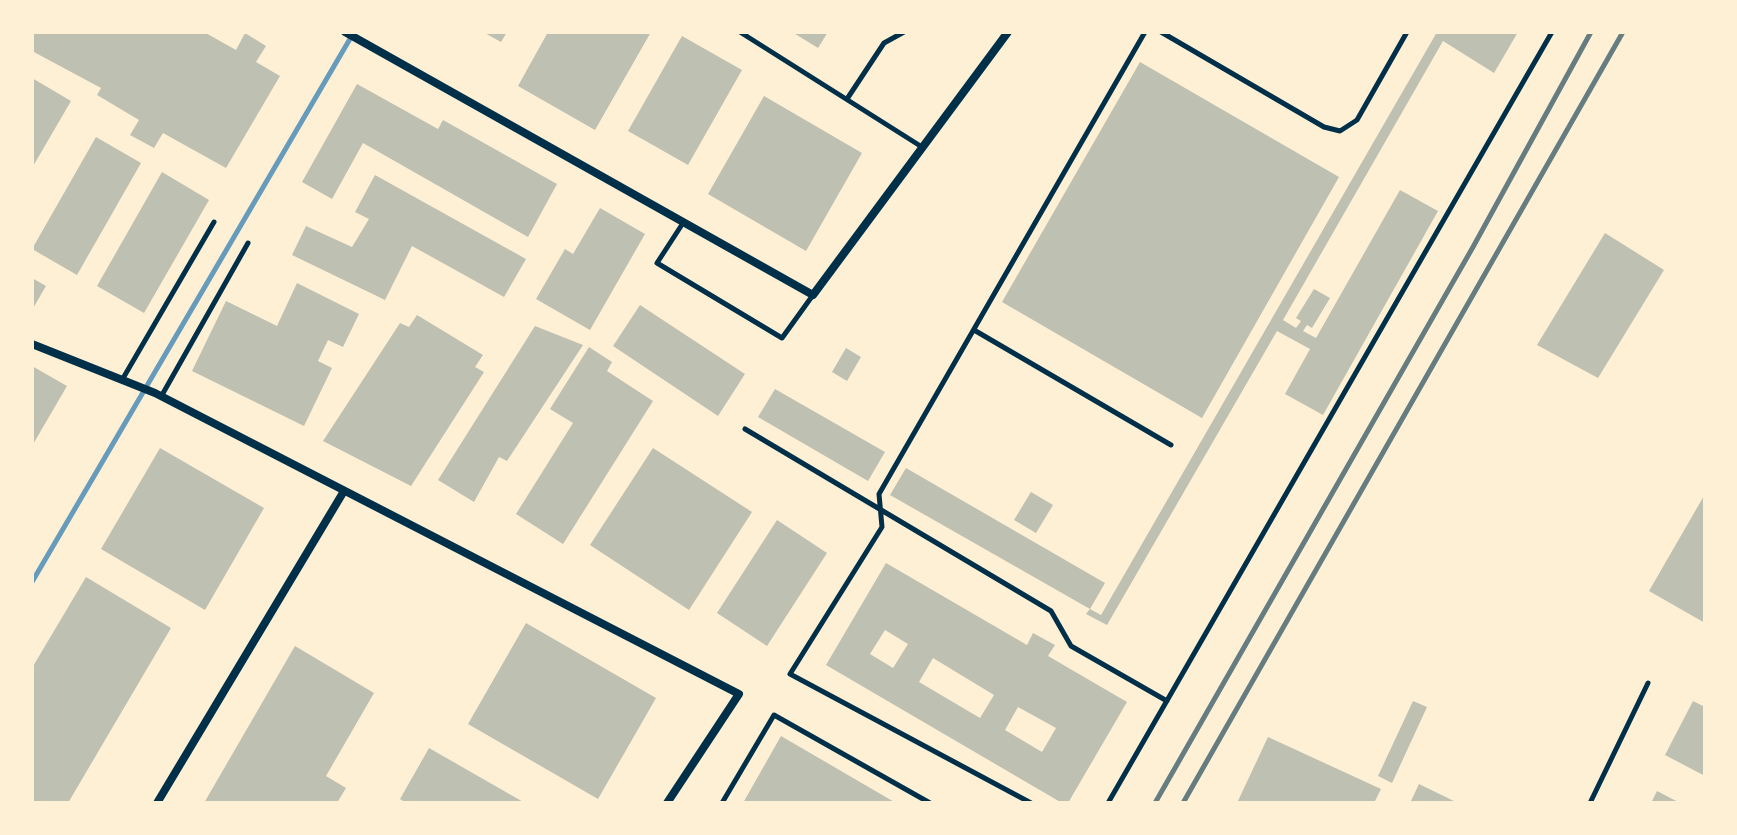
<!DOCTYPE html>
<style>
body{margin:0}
#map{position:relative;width:1737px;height:835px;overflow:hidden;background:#fdf0d5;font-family:"Space Grotesk",sans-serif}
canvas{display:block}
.frame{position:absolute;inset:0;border:34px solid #fdf0d5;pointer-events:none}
</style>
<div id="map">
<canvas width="1737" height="835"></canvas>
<div class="frame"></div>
</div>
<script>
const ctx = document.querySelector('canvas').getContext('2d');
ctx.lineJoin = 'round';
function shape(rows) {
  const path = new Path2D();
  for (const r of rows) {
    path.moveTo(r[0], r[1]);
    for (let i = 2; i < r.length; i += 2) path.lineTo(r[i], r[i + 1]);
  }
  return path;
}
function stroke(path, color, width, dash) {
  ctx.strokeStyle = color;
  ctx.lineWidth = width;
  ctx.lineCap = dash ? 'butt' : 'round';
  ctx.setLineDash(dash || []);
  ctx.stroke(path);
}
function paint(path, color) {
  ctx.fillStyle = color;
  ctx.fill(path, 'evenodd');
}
stroke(shape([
 [32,582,354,32]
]), '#669bbc', 5);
paint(shape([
 [32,32,204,32,236,50,245,33,266,46,256,62,280,76,226,168,163,133,154,148,130,135,139,120,97,95,101,88,32,51],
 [483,32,507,32,501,42],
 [548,32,651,32,595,130,518,86],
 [792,32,828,32,818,48],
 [1437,32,1518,32,1494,73,1443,41,1283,320,1296,328,1301,321,1296,318,1314,289,1330,298,1312,328,1307,325,1303,331,1316,338,1400,190,1438,211,1323,415,1285,394,1310,349,1277,331,1107,625,1086,614,1090,609,1101,615],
 [682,36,742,70,688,165,628,131],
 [1140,62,1339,177,1202,418,1002,302],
 [32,78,71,101,32,168],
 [357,84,438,129,443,120,557,184,528,237,363,143,332,199,302,182],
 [764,96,862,153,806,251,708,194],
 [96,137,141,163,77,275,32,249],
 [162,172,209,200,144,313,97,286],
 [375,175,526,259,504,297,412,246,385,300,292,255,306,226,352,247,369,219,355,212],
 [600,208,645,234,590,330,536,299,565,249,573,254],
 [1605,233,1664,270,1598,378,1537,345],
 [32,278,46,286,32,310],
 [297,283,359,314,343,347,328,340,318,361,332,368,304,426,192,371,226,301,277,326],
 [640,305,745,374,718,416,613,346],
 [417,315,483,355,475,367,484,372,411,486,323,441,400,323,409,327],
 [535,326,583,345,507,461,499,457,474,502,438,480],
 [589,347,612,362,607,371,653,401,563,544,516,514,573,423,550,409],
 [846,348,861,357,847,381,832,372],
 [32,366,67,386,32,446],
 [775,389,885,452,868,481,758,417],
 [160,448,264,508,205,610,101,549],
 [653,448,752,512,689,610,590,545],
 [906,468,1105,583,1090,609,890,495],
 [1031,492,1053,505,1036,533,1014,520],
 [1705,494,1705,623,1649,591],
 [777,520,827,553,767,646,717,613],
 [886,563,1027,645,1033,633,1055,645,1048,656,1127,702,1068,803,1062,803,826,665],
 [885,630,908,644,893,668,870,654],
 [933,658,994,695,980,718,919,682],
 [1018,707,1056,728,1042,752,1005,730],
 [86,577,171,628,68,803,32,803,32,668],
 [526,623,656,698,598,799,468,724],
 [295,646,374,693,326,776,346,788,337,803,204,803],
 [1413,701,1427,707,1392,783,1378,776],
 [1693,701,1705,707,1705,776,1665,755],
 [781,736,896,803,743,803],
 [1268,737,1381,789,1374,803,1237,803],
 [429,748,525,803,406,803,400,799],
 [1419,784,1458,803,1410,803],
 [1657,791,1680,803,1651,803]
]), '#bec0b2');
stroke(shape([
 [740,32,922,147],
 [1161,32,1324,127,1340,131,1357,120,1407,32],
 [847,99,884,43,904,32],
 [683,223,657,263,782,338,813,295],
 [974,330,1171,445],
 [122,380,214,222],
 [162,395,248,243],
 [745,429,1051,611,1071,646,1167,701],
 [722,803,774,715,930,803],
 [1031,803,790,674,882,527,879,494,1145,32],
 [1108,803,1552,32],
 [1590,803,1648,683]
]), '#003049', 5);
stroke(shape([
 [345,32,813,295,1008,32],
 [32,344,155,393,739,694,667,803],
 [157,803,344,491]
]), '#003049', 8);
stroke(shape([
 [1155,803,1473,247,1591,32],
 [1183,803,1623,32]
]), '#657d81', 5);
</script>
